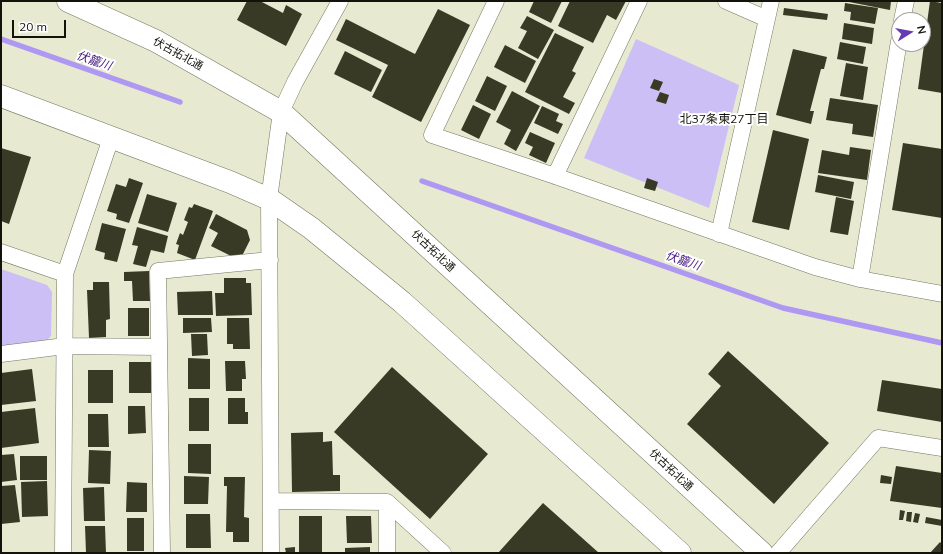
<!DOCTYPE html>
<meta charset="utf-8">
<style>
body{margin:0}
#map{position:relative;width:943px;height:554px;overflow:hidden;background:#e7ead0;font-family:Mulish,sans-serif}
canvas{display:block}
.frame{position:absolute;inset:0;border:2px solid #13130b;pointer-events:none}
.north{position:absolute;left:891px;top:12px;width:40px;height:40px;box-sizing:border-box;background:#fff;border:1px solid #a1a19d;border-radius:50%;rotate:79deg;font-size:11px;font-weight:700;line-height:16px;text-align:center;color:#13130b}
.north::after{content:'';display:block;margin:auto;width:14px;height:18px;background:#653bb3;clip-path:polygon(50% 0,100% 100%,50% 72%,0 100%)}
.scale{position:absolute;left:12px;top:20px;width:54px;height:18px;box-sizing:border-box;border:2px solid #13130b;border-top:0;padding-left:5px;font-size:12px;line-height:14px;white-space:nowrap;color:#13130b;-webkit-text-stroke:3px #fff;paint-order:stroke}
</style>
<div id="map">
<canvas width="943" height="554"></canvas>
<div class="frame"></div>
<div class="north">N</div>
<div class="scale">20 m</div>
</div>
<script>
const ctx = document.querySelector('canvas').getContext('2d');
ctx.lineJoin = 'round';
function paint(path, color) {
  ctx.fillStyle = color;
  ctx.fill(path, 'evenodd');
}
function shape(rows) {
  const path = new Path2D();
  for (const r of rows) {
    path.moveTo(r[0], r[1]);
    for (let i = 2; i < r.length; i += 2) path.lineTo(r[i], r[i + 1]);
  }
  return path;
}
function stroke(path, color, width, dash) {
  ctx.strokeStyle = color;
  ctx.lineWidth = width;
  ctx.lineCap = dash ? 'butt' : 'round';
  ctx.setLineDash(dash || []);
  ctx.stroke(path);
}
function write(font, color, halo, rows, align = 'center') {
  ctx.font = font + ' Mulish,"Noto Sans JP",sans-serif';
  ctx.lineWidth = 4;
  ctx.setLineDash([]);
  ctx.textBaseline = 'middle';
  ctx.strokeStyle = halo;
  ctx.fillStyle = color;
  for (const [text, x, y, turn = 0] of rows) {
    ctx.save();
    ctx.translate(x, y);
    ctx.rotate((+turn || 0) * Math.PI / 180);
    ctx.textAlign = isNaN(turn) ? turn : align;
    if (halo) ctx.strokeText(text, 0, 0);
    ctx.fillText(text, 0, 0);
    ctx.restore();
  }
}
paint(shape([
 [636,39,739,85,709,208,584,158],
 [1,269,47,285,52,292,51,336,46,341,1,347]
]), '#cbbff5');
stroke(shape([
 [1,39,180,102],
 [422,181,783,308,942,343]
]), '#af98f2', 5.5);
paint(shape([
 [247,1,260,1,283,13,286,5,302,14,286,46,237,20],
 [534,1,562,1,551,23,529,12],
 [570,1,626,1,616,20,607,15,593,43,558,26],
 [849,1,891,1,890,10,849,2],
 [930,1,942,3,942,93,918,89],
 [845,3,878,8,875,24,850,20,851,12,844,11],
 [784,8,828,14,827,20,783,15],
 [438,9,470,25,421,122,372,97,388,65,336,40,346,19,415,54],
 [527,16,554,30,538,59,518,48,527,31,520,28],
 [844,23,874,28,872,44,842,39],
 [555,33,584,47,572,71,576,73,563,97,575,103,569,114,525,92],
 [840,42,866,47,863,64,837,59],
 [505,45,536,61,525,83,494,67],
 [793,49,827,57,824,69,821,69,810,111,814,111,811,124,776,115],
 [345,51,382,70,371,92,334,74],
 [846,63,868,67,863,100,840,96],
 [487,76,507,86,495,111,475,101],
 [654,79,663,82,659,91,650,88],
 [512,91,540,106,516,151,504,144,511,130,496,122],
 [660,92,669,95,666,104,656,101],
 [830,98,878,105,873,137,852,134,853,124,826,120],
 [473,105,491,114,479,139,461,130],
 [542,106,559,114,556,121,563,124,558,134,534,123],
 [773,130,809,139,789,230,752,222],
 [530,132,555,143,546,163,529,155,533,147,525,143],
 [903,143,942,149,942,218,892,210],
 [850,147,871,150,867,180,818,173,822,150,849,155],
 [1,148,31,157,9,224,1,221],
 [818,175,854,182,851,199,815,192],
 [129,178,143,183,129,223,116,219,117,214,107,211,116,184,126,187],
 [647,178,658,182,655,191,644,188],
 [147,194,177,203,168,232,138,223],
 [836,197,854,201,848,235,830,232],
 [194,204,213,211,195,260,177,253,179,245,176,244,180,233,183,235,188,222,184,220,189,207,192,208],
 [216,214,247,230,250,240,242,256,233,257,211,246,218,233,209,228],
 [102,223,126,229,117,262,104,259,105,253,95,250],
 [137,227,168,236,164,253,151,250,146,267,133,264,138,246,132,245],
 [149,271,150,301,133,301,132,281,124,281,124,272],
 [224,278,246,278,246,283,251,283,252,315,216,316,215,293,224,293],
 [93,282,109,282,110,319,106,320,106,337,89,338,87,290,93,290],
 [212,291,213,315,178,315,177,292],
 [128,308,149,308,149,336,128,336],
 [183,318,211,318,212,332,183,333],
 [227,318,249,318,250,349,233,349,233,344,227,344],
 [191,334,207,334,208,355,192,356],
 [728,351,829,443,774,504,687,424,721,386,708,374],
 [188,358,210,359,210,389,188,389],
 [225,361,245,361,246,379,242,379,242,391,226,391],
 [129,362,151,362,151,393,129,393],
 [392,367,488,454,430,519,334,432],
 [32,369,36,401,1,405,1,373],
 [88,370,113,370,113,403,88,403],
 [882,380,942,389,942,422,877,411],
 [189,398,209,398,209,431,189,431],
 [228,398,245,398,245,412,248,412,248,424,228,424],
 [128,406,145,406,146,433,128,434],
 [35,408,39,443,1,448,1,412],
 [88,414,108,414,109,447,88,447],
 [323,432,323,442,332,441,333,475,340,475,340,491,292,492,291,433],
 [188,444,211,444,211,474,188,473],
 [89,450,111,451,110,484,88,483],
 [14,454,17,480,1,482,1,455],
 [20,456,47,456,47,480,20,480],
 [896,466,942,473,942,508,890,501],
 [881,475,892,477,891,484,880,483],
 [184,476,209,477,208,504,184,504],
 [224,477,245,477,244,517,249,518,249,542,233,542,233,532,226,532,227,486,224,486],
 [47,481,48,516,22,517,21,482],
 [127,482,147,483,147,512,126,512],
 [15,485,20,522,1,524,1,486],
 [104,487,105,521,84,521,83,488],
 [543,503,599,553,498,553],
 [900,510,905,511,903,520,899,520],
 [907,512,912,512,911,522,906,521],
 [915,513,920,514,918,523,913,522],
 [186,514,210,514,211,548,186,548],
 [299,516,322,516,322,553,299,553],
 [346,516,371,516,372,543,347,543],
 [926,517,942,520,942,526,925,523],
 [127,518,144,518,144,551,127,551],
 [85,526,105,526,106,553,86,553],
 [940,542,942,544,942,553,930,553],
 [295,547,295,553,286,553,285,548],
 [370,547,370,553,345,553,345,548]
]), '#383a25');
const street = shape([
 [496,1,432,135,555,176,815,267,860,279,942,294],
 [726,1,767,19],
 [902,20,906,1],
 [555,176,639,1],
 [719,234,771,1],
 [1,252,65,274],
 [860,279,899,41],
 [1,354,65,346,159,347],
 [271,501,387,502,443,553],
 [387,502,387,553],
 [63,553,65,274,111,138],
 [162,553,158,271,270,260],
 [271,553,269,199,281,112,295,82,340,1],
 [778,553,878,438,942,448]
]);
const primary = shape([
 [68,1,156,41,281,112,762,553],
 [1,96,230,182,269,199,311,228,402,302,680,553]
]);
stroke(street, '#747760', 17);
stroke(primary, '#747760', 23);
stroke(street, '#fff', 16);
stroke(primary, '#fff', 22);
write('11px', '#13130b', '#fff', [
 ["伏古拓北通",178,54,29],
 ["伏古拓北通",433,251,43],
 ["伏古拓北通",671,470,43]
]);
write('italic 12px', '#40157d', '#fff', [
 ["伏籠川",94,61,19],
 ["伏籠川",683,261,19]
]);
write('12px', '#13130b', '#fff', [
 ["北37条東27丁目",724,119]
]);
</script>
